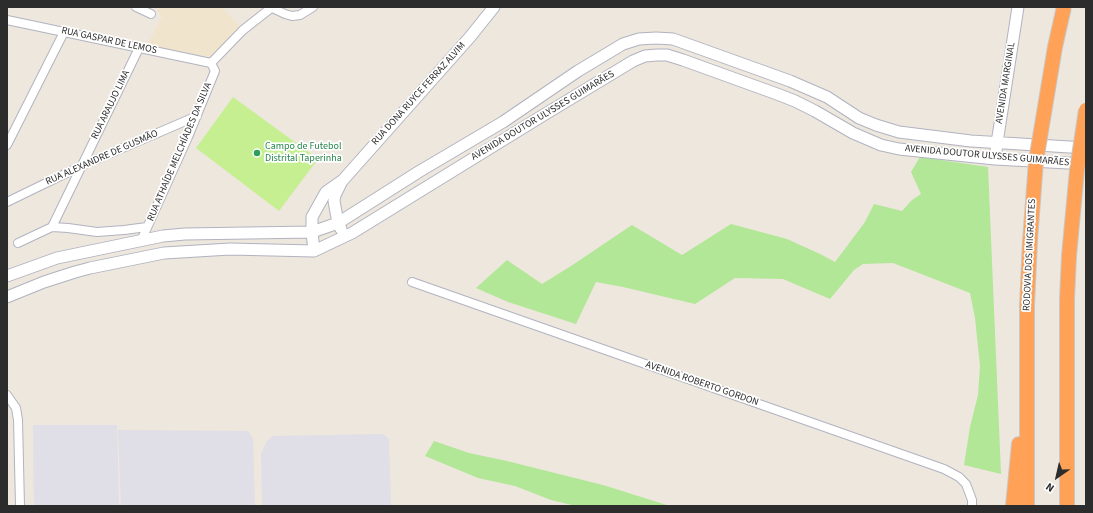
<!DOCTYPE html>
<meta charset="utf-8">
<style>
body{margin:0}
#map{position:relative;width:1093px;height:513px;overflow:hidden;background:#eee7dd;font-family:"Source Sans 3",sans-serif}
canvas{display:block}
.frame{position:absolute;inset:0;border:8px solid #2c2c2c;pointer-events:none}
.north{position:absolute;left:1037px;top:457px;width:40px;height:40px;-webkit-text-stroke:3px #fff;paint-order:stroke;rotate:214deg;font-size:11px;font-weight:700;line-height:16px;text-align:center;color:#2c2c2c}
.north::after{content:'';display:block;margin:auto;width:14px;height:18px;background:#2c2c2c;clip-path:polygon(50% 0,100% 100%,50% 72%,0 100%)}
</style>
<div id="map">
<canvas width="1093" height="513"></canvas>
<div class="frame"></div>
<div class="north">N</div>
</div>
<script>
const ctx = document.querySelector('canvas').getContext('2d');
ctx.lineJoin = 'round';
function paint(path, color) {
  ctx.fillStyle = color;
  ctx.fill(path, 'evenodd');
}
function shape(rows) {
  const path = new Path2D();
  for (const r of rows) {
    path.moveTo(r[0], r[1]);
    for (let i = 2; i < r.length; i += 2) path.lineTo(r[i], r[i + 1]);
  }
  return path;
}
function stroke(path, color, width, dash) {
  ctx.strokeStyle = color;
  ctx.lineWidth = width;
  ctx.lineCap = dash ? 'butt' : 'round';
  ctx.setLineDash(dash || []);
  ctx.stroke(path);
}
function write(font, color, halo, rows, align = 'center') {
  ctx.font = font + ' "Source Sans 3",sans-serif';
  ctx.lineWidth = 3.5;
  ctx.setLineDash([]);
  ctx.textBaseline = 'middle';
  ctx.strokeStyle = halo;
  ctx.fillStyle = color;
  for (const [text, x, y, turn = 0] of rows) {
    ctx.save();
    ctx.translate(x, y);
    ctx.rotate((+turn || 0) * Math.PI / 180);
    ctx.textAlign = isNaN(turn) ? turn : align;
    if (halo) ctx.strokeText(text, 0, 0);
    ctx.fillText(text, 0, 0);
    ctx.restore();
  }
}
paint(shape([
 [33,425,117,425,119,506,34,506],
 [118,430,248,431,253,438,255,506,121,506],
 [383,434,389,439,391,506,262,506,261,453,267,441,273,436]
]), '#e0dee6');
paint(shape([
 [159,7,222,7,241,28,211,58,147,46,162,16,157,11]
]), '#f0e5cc');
paint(shape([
 [920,157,988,167,1001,474,964,465,970,427,978,395,980,366,975,318,970,293,893,263,863,264,854,270,830,299,783,279,735,278,695,304,623,287,596,282,576,324,508,302,476,288,507,260,542,284,571,266,632,225,682,255,731,224,787,239,820,254,835,262,865,222,874,204,902,211,912,200,921,194,911,172],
 [434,441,469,453,507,461,603,485,670,506,576,506,551,500,515,486,478,478,425,456]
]), '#b1e797');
paint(shape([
 [233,97,318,159,279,211,196,148]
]), '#c6ef92');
const street = shape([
 [136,7,151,14],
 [270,7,285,14,292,16,300,15,313,7],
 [7,20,211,63],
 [211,63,243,30,271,8],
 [7,145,64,32],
 [7,202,81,166,197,116],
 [52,227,139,48],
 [141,241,188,137,215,71,211,63],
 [18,243,52,227,68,228,97,232,124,230,147,227],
 [412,282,944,469,959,477,966,484,972,500,972,506],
 [7,395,16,408,18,420,20,506]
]);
const secondary = shape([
 [995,159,997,143,1018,7],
 [341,229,338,223,334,201,335,195,342,181],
 [314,251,312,232,312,217,326,192,343,180,470,37,494,7],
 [7,276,57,258,163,236,185,234,312,232,338,223,420,171,503,122,578,71,623,44,639,39,656,38,673,39,790,81,827,97,859,118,876,125,899,132,971,141,1086,148],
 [7,297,44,282,75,272,90,268,164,253,230,249,314,251,352,233,542,116,633,61,645,56,657,55,667,55,683,60,777,94,795,101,815,111,853,133,881,145,899,149,995,159,1086,164]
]);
const highway = shape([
 [1013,506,1019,444],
 [1027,506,1027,305,1030,241],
 [1067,506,1067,299,1069,256]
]);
stroke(street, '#b1b3c0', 10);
stroke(secondary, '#b1b3c0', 13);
stroke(highway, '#c8c8c8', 16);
stroke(street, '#fff', 8);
stroke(secondary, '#fff', 11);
stroke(highway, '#ffa257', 14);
const highwayBridge = shape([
 [1030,241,1036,161,1055,47,1064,7],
 [1069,256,1077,170,1086,110]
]);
stroke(highwayBridge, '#c8c8c8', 16, []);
stroke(highwayBridge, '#ffa257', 14);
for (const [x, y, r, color] of [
 [257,153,4,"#2e9e5b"]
]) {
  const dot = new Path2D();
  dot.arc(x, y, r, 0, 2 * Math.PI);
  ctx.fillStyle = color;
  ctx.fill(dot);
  stroke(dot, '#fff', 1.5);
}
write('10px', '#2c2c2c', '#fff', [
 ["RUA GASPAR DE LEMOS",109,41,12],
 ["AVENIDA MARGINAL",1006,83,-81],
 ["RUA DONA RUYCE FERRAZ ALVIM",419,94,-48],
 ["RUA ARAUJO LIMA",111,105,-64],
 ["AVENIDA DOUTOR ULYSSES GUIMARÃES",543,116,-31],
 ["RUA ATHAÍDE MELCHÍADES DA SILVA",180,152,-67],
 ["AVENIDA DOUTOR ULYSSES GUIMARÃES",987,156,5],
 ["RUA ALEXANDRE DE GUSMÃO",102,158,-24],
 ["RODOVIA DOS IMIGRANTES",1030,255,-87],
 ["AVENIDA ROBERTO GORDON",702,384,19]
]);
write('10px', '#27864d', '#fff', [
 ["Campo de Futebol",265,147],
 ["Distrital Taperinha",265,159]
], 'left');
</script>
